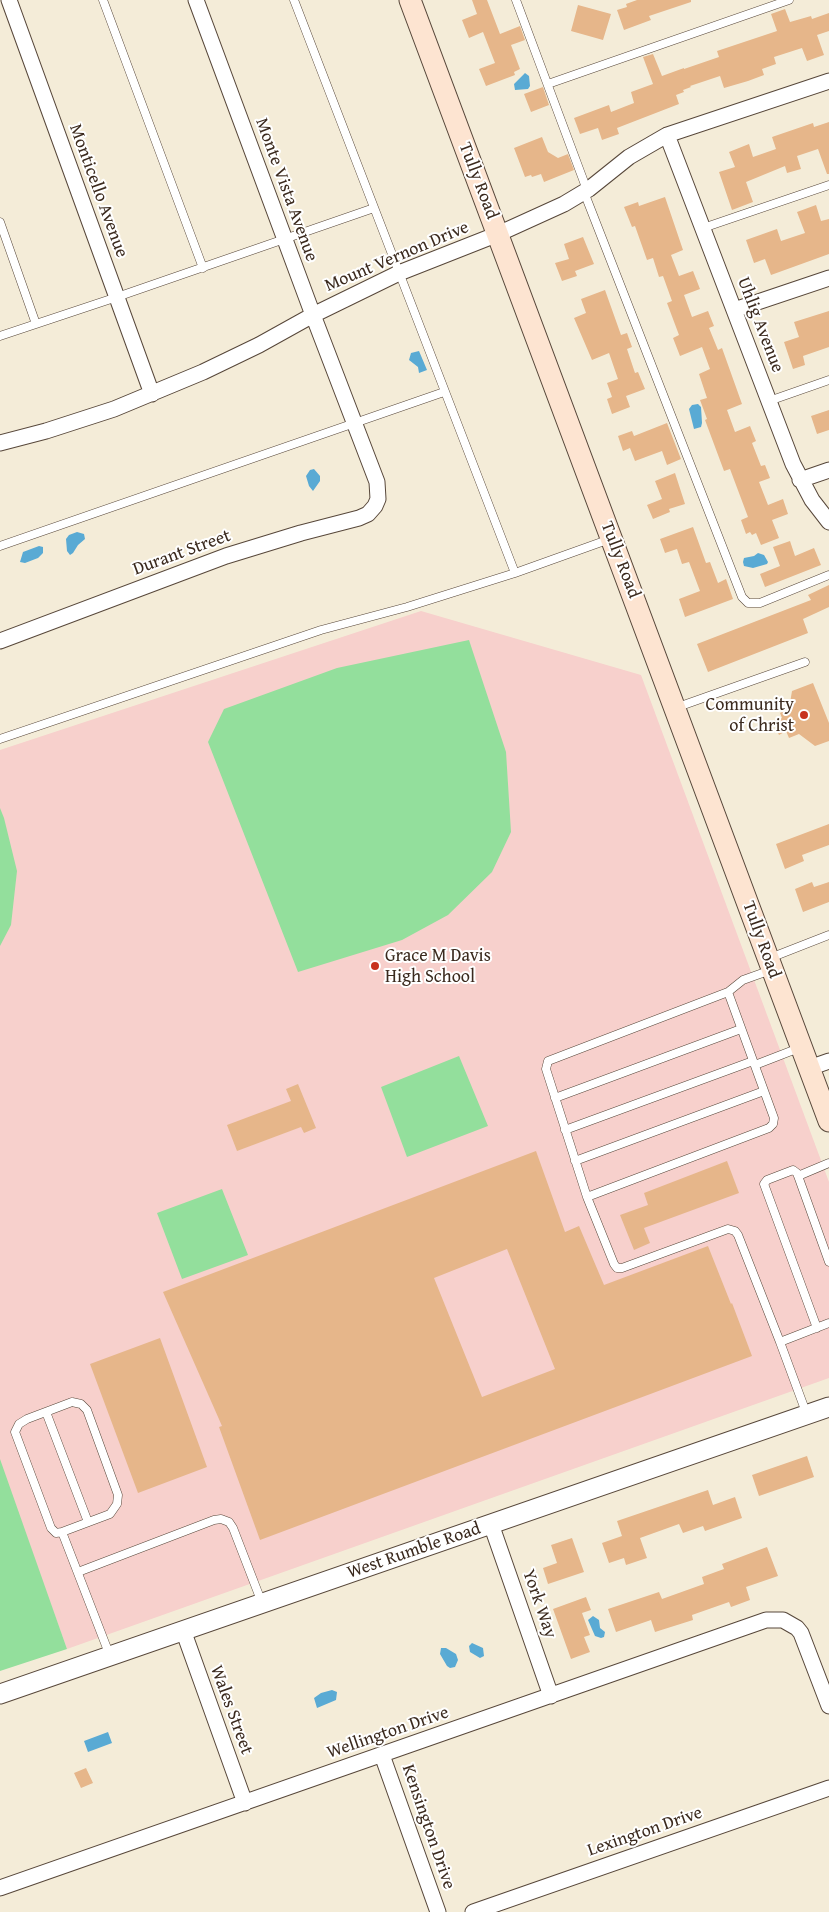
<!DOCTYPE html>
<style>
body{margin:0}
canvas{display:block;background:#f4ecd8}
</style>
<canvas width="829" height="1912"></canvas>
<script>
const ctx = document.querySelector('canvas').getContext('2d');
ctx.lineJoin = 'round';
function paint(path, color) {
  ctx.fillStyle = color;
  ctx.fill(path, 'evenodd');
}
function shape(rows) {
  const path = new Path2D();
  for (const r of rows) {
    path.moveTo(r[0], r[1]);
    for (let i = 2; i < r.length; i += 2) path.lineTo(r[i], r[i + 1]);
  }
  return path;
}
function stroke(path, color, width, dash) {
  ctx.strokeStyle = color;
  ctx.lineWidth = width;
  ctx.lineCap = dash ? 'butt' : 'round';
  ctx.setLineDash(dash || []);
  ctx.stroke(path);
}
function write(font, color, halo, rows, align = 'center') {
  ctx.font = font + ' "Gentium Book Plus",serif';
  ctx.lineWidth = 4;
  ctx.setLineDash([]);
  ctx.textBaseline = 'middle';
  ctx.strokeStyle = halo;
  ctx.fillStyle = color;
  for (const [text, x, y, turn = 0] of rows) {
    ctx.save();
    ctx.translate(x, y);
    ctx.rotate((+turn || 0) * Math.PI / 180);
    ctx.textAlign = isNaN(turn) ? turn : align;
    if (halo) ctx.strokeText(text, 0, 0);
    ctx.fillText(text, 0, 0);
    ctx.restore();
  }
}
paint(shape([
 [421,611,641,675,829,1182,829,1378,67,1649,0,1464,0,750]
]), '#f7d0cc');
paint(shape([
 [469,640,506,752,511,832,492,872,448,915,402,940,298,972,208,742,224,709,337,668],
 [0,808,4,818,17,871,11,925,0,946],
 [459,1056,488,1126,407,1157,381,1087],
 [222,1189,248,1255,182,1279,157,1213],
 [0,1459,67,1649,0,1671]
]), '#93df9c');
paint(shape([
 [525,73,529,76,530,86,528,89,515,90,514,84],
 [419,351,427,370,419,373,418,367,409,360,411,353],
 [698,404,701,407,702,423,701,427,694,429,689,409,692,405],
 [314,469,320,476,320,481,313,491,309,486,306,476,310,470],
 [77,532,84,534,85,539,78,545,73,553,70,555,67,551,66,539,69,535],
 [39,546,43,547,43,553,38,558,25,563,20,562,23,552],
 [758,553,764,555,768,562,767,564,753,568,744,566,743,562,744,558,754,556],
 [593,1616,599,1620,600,1628,605,1632,604,1637,601,1638,595,1636,588,1620],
 [472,1643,483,1648,484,1656,480,1658,470,1652,469,1646],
 [441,1648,446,1648,456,1654,458,1660,455,1667,450,1668,447,1666,440,1654],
 [332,1690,337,1692,336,1700,317,1708,314,1698,321,1693],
 [108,1732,112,1743,88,1752,84,1741]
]), '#59aad4');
paint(shape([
 [472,0,487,0,500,34,520,26,525,40,511,45,520,69,514,72,515,75,486,86,479,69,495,63,483,32,469,38,462,20,477,14],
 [637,0,691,0,691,2,649,16,651,20,624,30,617,10,627,7,626,4],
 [578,5,611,14,603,40,571,31],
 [785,9,790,22,811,16,812,19,829,13,829,31,817,35,824,55,807,61,802,48,774,57,776,64,762,69,764,75,748,81,724,88,720,76,690,86,691,87,683,90,684,92,676,95,679,104,617,128,619,134,602,140,598,128,580,134,574,118,609,105,611,112,634,103,631,92,653,84,643,57,653,54,662,76,684,68,684,69,719,57,717,51,777,31,771,14],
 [543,87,549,105,531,112,524,94],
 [829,122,829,174,827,174,818,149,797,156,801,169,787,173,785,166,746,182,753,202,732,210,719,172,735,167,729,152,749,144,753,157,776,149,772,137,813,123,814,127],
 [542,137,548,152,558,158,568,154,574,170,544,182,541,174,532,177,531,175,525,177,514,148],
 [665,197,683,250,671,255,679,276,693,271,700,289,684,295,692,317,708,311,714,326,709,328,718,350,722,348,742,404,727,410,735,432,750,426,756,441,752,443,761,466,765,465,770,478,759,482,768,505,783,499,788,514,772,520,779,538,761,545,756,533,752,535,750,532,746,534,741,520,748,517,730,469,724,471,705,420,707,419,700,400,707,398,699,374,710,369,702,347,680,356,673,338,679,335,667,303,672,301,663,276,659,277,653,258,647,260,635,226,632,227,624,207,638,202,639,206],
 [816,205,821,221,829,219,829,254,771,275,765,259,754,263,746,240,777,229,781,241,805,233,797,212],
 [583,237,594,264,575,271,577,276,562,281,555,263,569,259,564,244],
 [605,290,621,335,627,333,632,347,627,349,635,373,638,372,645,389,626,396,630,407,612,414,607,399,612,397,607,383,618,379,609,353,592,360,574,318,586,313,581,299],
 [829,311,829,347,803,356,805,365,793,369,784,342,799,337,794,322],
 [829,410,829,430,817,434,811,416],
 [667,423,681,459,667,465,662,451,635,461,630,448,623,451,618,436,632,431,634,436],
 [675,473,685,504,669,509,670,512,653,519,647,505,662,499,655,481],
 [693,527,706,563,710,562,718,583,726,579,733,599,685,617,679,599,700,591,689,562,682,564,677,549,665,553,660,539],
 [790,541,795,556,814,548,821,565,765,587,760,574,780,566,773,547],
 [829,585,829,607,803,619,808,633,708,672,697,644,811,600,808,595],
 [813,683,829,723,829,741,815,746,799,734,789,738,786,731,779,735,773,721,782,718,780,713,789,709,792,691],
 [829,824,829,845,802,855,804,861,785,869,776,844],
 [812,882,814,887,829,882,829,902,803,912,795,889],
 [298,1084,316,1128,304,1133,301,1127,237,1151,227,1125,291,1101,286,1089],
 [536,1151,565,1232,579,1226,604,1285,708,1246,731,1304,732,1303,752,1356,260,1540,219,1427,222,1426,163,1292],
 [507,1249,555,1369,482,1397,434,1278],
 [727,1161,739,1193,644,1228,650,1243,634,1250,620,1215,648,1205,644,1193],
 [160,1338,207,1467,138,1493,90,1364],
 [807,1456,814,1477,759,1496,752,1475],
 [708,1490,713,1505,735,1497,742,1518,705,1531,703,1526,683,1533,679,1524,640,1538,647,1558,626,1565,624,1558,609,1563,602,1543,622,1536,617,1521],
 [572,1538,584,1572,548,1584,543,1568,557,1563,551,1545],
 [767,1547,778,1576,746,1587,750,1600,731,1607,729,1602,692,1615,693,1620,655,1632,651,1620,616,1632,608,1609,659,1592,662,1599,704,1584,702,1577,724,1569,722,1564],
 [586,1597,591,1610,582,1613,590,1635,584,1637,590,1652,571,1659,553,1609],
 [86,1768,93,1783,81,1788,74,1773]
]), '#e6b68a');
const service = shape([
 [103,0,203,268],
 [294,0,515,573],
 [516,0,587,190],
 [548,84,789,0],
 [584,192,742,597,748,603,760,603,829,575],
 [0,222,36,324],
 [703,228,829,185],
 [0,336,117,297,374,208],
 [769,401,829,380],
 [0,546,444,392],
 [675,708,805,662],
 [0,739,321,630,407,607,515,573,610,539],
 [770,958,829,935],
 [728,992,743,980,771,970],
 [755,1065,799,1048],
 [555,1098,741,1029],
 [565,1130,753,1061],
 [575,1161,764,1091],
 [798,1176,829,1163],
 [587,1197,769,1128,773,1124,774,1118,728,992,548,1061,546,1069,587,1197,614,1264,617,1268,622,1268,728,1229,735,1231,738,1235,780,1342],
 [817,1328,764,1184,767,1180,793,1170,797,1173,829,1262],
 [72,1402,81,1404,87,1410,118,1495,117,1504,110,1514,62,1532,56,1533,51,1528,15,1432,19,1424,27,1419,72,1402],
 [46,1412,88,1522],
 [807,1415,780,1342,829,1323],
 [62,1532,110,1656],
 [78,1572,214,1520,221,1519,229,1522,233,1528,262,1603]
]);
const minor = shape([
 [9,0,152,394],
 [667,135,793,464,812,500,829,522],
 [734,310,829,278],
 [0,443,46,431,114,409,203,372,259,345,313,315,399,273,498,234,564,204,589,189,629,157,667,135,829,81],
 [800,480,829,470],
 [0,641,226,556,301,533,359,518,368,514,375,506,378,499,377,482,313,315,196,0],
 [809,1068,829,1061],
 [491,1524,551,1696],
 [183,1630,245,1803],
 [382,1755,438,1912],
 [0,1888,766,1620,783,1620,797,1628,801,1633,829,1706],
 [473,1912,829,1788]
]);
const tertiary = shape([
 [0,1694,829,1407]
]);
const secondary = shape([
 [410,0,829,1121]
]);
stroke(service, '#57473a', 9);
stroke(minor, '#57473a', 17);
stroke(tertiary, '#57473a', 21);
stroke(secondary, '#57473a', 23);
stroke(service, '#fff', 8);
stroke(minor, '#fff', 15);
stroke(tertiary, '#fff', 19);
stroke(secondary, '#fde4d1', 21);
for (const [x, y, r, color] of [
 [804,715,5,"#c8321e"],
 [375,966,5,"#c8321e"]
]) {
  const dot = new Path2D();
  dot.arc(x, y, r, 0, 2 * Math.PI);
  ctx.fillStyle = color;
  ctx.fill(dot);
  stroke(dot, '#fff', 2);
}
write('18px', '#3b2a1e', '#fff', [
 ["Tully Road",478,181,69],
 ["Monte Vista Avenue",286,190,70],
 ["Monticello Avenue",98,191,70],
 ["Mount Vernon Drive",397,257,-23],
 ["Uhlig Avenue",760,325,69],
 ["Durant Street",182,553,-20],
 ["Tully Road",620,560,69],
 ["Tully Road",761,940,70],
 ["West Rumble Road",414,1551,-19],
 ["York Way",539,1604,71],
 ["Wales Street",231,1710,70],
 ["Wellington Drive",388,1733,-19],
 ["Kensington Drive",428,1827,71],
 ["Lexington Drive",645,1832,-19]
]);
write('18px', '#3b2a1e', '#fff', [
 ["Community",794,705],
 ["of Christ",794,726],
 ["Grace M Davis",385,956,"left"],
 ["High School",385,977,"left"]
], 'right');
</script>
